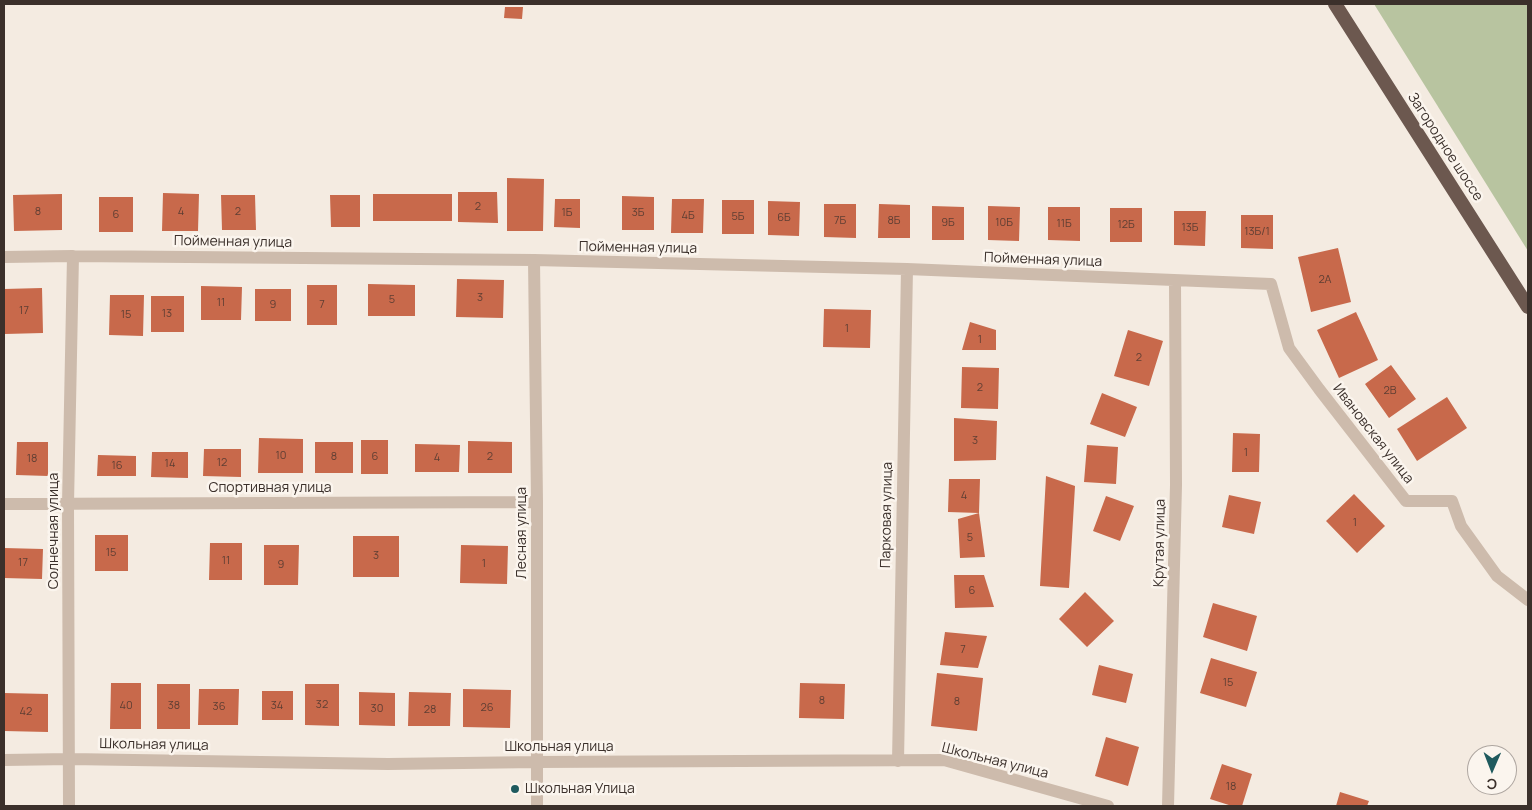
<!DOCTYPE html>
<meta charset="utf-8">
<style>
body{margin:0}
#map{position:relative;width:1532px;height:810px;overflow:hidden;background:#f4ebe1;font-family:Manrope,sans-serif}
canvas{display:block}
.frame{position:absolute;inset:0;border:5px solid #3b302b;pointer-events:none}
.north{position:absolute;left:1467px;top:745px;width:50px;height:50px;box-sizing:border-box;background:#fbf5ee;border:1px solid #aea6a0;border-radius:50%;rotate:181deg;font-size:14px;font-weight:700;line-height:20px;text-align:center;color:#3b302b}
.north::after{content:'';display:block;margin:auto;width:18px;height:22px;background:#1f5a5e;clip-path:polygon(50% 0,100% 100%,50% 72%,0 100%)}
</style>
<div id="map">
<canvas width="1532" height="810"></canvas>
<div class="frame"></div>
<div class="north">С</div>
</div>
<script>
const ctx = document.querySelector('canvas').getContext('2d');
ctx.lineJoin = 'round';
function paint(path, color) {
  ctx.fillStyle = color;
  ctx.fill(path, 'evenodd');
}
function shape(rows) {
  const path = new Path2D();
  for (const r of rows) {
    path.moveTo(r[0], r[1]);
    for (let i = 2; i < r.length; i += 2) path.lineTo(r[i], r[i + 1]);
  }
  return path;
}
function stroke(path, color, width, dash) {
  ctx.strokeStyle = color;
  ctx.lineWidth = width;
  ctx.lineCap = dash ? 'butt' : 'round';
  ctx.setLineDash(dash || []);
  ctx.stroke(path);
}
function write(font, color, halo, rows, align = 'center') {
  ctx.font = font + ' Manrope,sans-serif';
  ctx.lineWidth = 5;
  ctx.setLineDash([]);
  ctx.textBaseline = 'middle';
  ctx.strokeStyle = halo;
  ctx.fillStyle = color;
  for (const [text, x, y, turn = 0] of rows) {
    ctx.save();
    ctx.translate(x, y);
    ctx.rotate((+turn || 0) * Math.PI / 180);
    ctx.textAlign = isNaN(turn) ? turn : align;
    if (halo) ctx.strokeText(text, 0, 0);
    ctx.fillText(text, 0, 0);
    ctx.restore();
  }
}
paint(shape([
 [1374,4,1528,4,1528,251]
]), '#b8c4a0');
paint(shape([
 [505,7,523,7,522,19,504,18],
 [507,178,544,179,543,231,507,231],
 [458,192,497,192,498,223,458,222],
 [163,193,199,194,198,231,162,231],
 [62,194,62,230,14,231,13,195],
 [373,194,452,194,452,221,373,221],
 [221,195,255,195,256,230,222,230],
 [330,195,360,195,360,227,331,227],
 [622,196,654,197,654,230,622,230],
 [99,197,133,197,133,232,99,232],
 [555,199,580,199,580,228,554,227],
 [672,199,704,199,703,233,671,233],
 [722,200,754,200,754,234,722,234],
 [768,201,800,202,799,236,768,235],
 [824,204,856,204,856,238,824,237],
 [879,204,910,205,910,238,878,238],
 [932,206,964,207,964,240,932,240],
 [988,206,1020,207,1019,241,988,240],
 [1048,207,1080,207,1080,241,1048,240],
 [1110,208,1142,208,1142,242,1110,242],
 [1174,211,1206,211,1205,246,1174,245],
 [1241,215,1273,215,1273,249,1241,248],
 [1338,248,1351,302,1311,312,1298,257],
 [457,279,504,280,503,318,456,317],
 [368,284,415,285,415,316,368,316],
 [307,285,337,285,337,325,307,325],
 [201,286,242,287,241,320,201,320],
 [42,288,43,333,5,334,4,289],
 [255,289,291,289,291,321,255,321],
 [110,295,144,295,143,336,109,335],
 [151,296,184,296,184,332,151,332],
 [824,309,871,310,870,348,823,347],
 [1356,312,1378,360,1339,378,1317,330],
 [970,322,996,330,996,350,962,350],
 [1128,330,1163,341,1149,386,1114,376],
 [1391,365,1416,399,1389,418,1365,384],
 [962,367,999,368,998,409,961,408],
 [1102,393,1137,407,1125,437,1090,424],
 [1447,397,1467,428,1417,461,1397,429],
 [954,418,997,421,996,460,954,461],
 [1233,433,1260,434,1259,472,1232,472],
 [259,438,303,439,303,473,258,473],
 [361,440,388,440,388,474,361,474],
 [468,441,512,442,512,473,468,473],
 [17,442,48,442,48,476,16,475],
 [315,442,353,442,353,473,315,473],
 [415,444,460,445,459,472,415,472],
 [1087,445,1118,447,1116,484,1084,482],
 [204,449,241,449,241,477,203,476],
 [152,452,188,452,188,478,151,477],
 [98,455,136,456,136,476,97,476],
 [1046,476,1075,486,1069,588,1040,586],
 [949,479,980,479,979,513,948,512],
 [1354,494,1385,526,1357,553,1326,521],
 [1229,495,1261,502,1254,534,1222,527],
 [1106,496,1134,506,1120,541,1093,531],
 [979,513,985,557,960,558,958,519],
 [95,535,128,535,128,571,95,571],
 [353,536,399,536,399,577,353,577],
 [210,543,242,543,242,580,209,580],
 [264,545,299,545,298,585,264,585],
 [461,545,508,546,507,584,460,583],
 [4,548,43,549,42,579,4,578],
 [954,575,984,575,994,607,955,608],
 [1085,592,1114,621,1087,647,1059,619],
 [1213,603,1257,616,1247,651,1203,637],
 [945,632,987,636,978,668,940,665],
 [1211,658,1257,672,1246,707,1200,693],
 [1099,665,1133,674,1126,703,1092,695],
 [937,673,983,678,977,731,931,726],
 [111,683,141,683,141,729,110,729],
 [800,683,845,684,844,719,799,718],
 [157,684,190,684,190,729,157,729],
 [305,684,339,684,339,726,305,725],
 [199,689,239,689,238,725,198,725],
 [463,689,511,690,510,728,463,727],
 [262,691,293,691,293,720,262,720],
 [359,692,395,693,395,726,359,725],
 [409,692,451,693,450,726,408,726],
 [4,693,48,694,48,732,4,731],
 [1106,737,1139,747,1128,786,1095,776],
 [1222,764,1252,774,1242,806,1232,806,1210,799],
 [1340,792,1369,801,1367,806,1336,806]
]), '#c8694b');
stroke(shape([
 [4,257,73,256,534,260,907,269,1271,284,1289,348,1319,389,1406,501,1452,501,1461,526,1497,576,1528,600],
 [534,260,537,502,537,806],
 [4,504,537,502],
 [4,760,70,759,388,764,537,762,944,760,1108,806],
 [898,761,907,269],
 [69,806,68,504,73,256],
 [1168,806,1176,485,1175,281]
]), '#cdbbac', 12);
stroke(shape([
 [1335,4,1528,307]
]), '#6c584f', 14);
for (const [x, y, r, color] of [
 [515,789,5,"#1f5a5e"]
]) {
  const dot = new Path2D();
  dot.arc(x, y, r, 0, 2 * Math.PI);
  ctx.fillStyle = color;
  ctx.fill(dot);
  stroke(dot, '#fbf5ee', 2);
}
write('11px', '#5e3e33', null, [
 ["2",478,207],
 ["8",38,212],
 ["4",181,212],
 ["2",238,212],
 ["1Б",567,213],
 ["3Б",638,213],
 ["6",116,215],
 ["4Б",688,216],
 ["5Б",738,217],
 ["6Б",784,218],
 ["7Б",840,221],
 ["8Б",894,221],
 ["9Б",948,223],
 ["10Б",1004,223],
 ["11Б",1064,224],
 ["12Б",1126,225],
 ["13Б",1190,228],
 ["13Б/1",1257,232],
 ["2А",1325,280],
 ["3",480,298],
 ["5",392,300],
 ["11",221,303],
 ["9",273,305],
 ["7",322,305],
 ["17",24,311],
 ["13",167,314],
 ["15",126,315],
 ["1",847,329],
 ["1",980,340],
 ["2",1139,358],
 ["2",980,388],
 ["2В",1390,391],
 ["3",975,441],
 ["1",1246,453],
 ["10",281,456],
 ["8",334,457],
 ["6",375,457],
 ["2",490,457],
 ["4",437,458],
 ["18",32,459],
 ["12",222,463],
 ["14",170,464],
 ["16",117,466],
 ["4",964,496],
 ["1",1355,523],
 ["5",970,538],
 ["15",111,553],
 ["3",376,556],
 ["11",226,561],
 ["17",23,563],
 ["1",484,564],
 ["9",281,565],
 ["6",972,591],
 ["7",963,650],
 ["15",1228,683],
 ["8",822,701],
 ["8",957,702],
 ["32",322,705],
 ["40",126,706],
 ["38",174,706],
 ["34",277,706],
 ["36",219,707],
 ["26",487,708],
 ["30",377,709],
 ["28",430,710],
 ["42",26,712],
 ["18",1231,787]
]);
write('14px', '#3b302b', '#fbf5ee', [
 ["Загородное шоссе",1445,147,57],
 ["Пойменная улица",233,242,1],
 ["Пойменная улица",638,248,1],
 ["Пойменная улица",1043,260,2],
 ["Ивановская улица",1373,434,52],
 ["Спортивная улица",270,488],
 ["Парковая улица",887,515,-89],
 ["Солнечная улица",54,531,-90],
 ["Лесная улица",522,533,-90],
 ["Крутая улица",1160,543,-89],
 ["Школьная улица",154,745,1],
 ["Школьная улица",559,747],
 ["Школьная улица",995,761,14]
]);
write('14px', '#3b302b', '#fbf5ee', [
 ["Школьная Улица",525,789]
], 'left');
</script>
